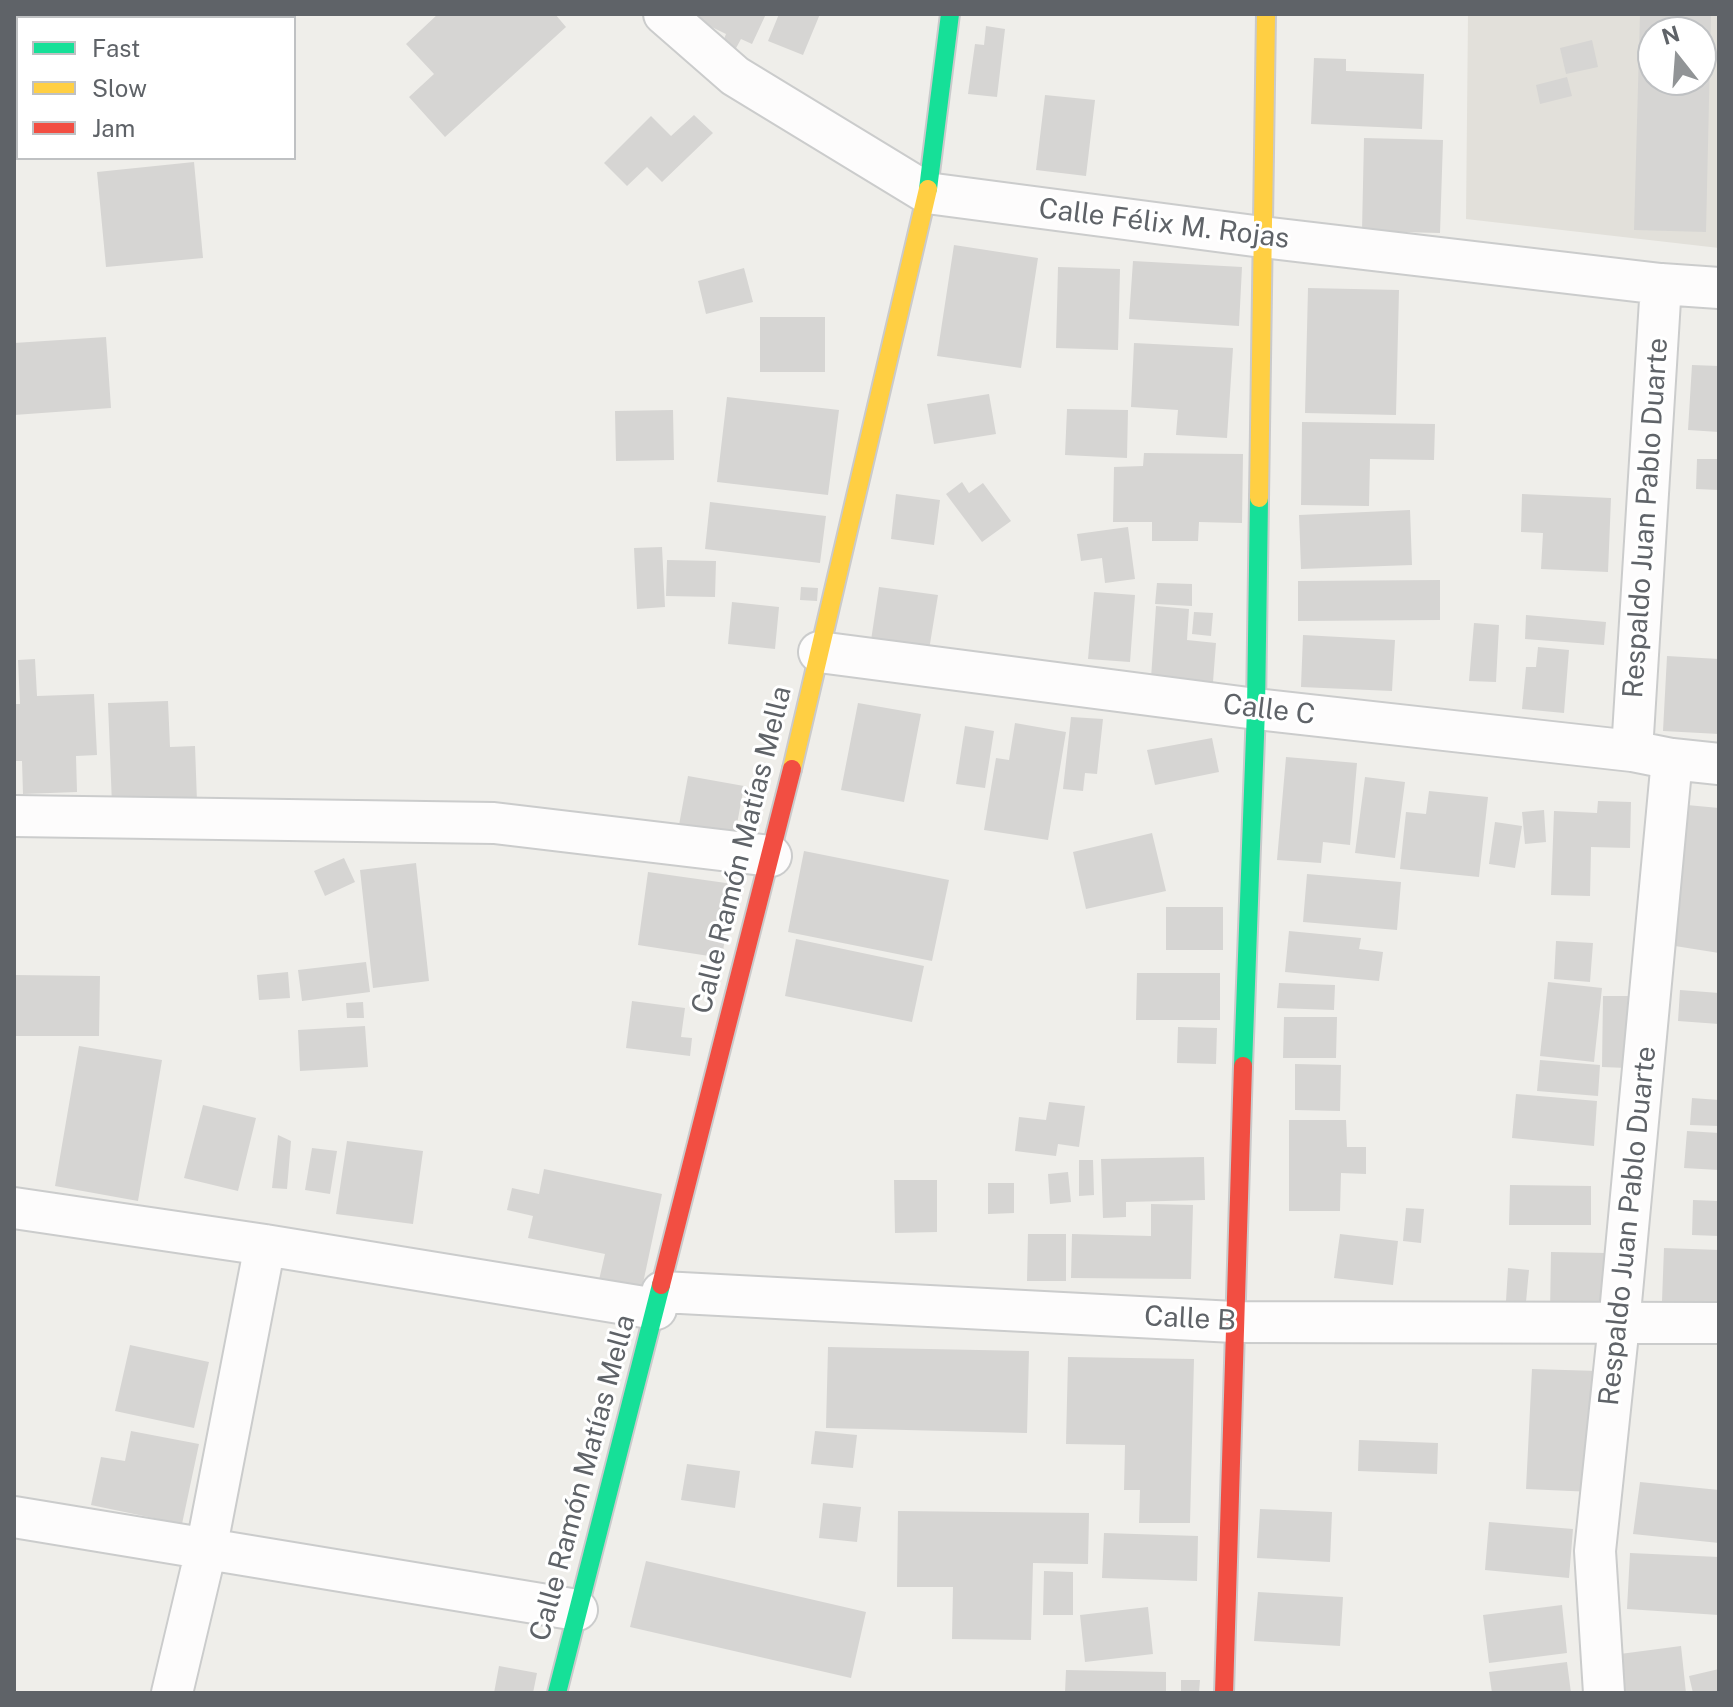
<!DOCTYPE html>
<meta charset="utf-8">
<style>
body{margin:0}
#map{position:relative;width:1733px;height:1707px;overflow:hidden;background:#efeeea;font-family:"Public Sans",sans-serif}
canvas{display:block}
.frame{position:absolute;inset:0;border:16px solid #5f6368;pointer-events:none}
.legend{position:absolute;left:16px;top:16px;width:280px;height:144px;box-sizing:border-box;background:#fff;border:2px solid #bfc1c3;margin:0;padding:10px 14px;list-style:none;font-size:24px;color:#5f6368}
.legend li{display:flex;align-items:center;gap:16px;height:40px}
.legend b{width:40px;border:2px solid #bfc1c3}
.north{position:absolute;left:1637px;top:16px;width:80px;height:80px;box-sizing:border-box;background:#fff;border:2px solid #bfc1c3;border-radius:50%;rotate:343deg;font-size:22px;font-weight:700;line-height:32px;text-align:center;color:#5f6368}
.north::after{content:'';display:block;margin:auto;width:28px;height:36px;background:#919496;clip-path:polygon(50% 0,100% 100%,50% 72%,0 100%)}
</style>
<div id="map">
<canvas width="1733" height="1707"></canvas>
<div class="frame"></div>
<ul class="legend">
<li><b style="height:10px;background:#16e098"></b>Fast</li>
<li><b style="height:10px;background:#ffcf43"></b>Slow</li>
<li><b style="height:10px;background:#f24e42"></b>Jam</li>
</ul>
<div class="north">N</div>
</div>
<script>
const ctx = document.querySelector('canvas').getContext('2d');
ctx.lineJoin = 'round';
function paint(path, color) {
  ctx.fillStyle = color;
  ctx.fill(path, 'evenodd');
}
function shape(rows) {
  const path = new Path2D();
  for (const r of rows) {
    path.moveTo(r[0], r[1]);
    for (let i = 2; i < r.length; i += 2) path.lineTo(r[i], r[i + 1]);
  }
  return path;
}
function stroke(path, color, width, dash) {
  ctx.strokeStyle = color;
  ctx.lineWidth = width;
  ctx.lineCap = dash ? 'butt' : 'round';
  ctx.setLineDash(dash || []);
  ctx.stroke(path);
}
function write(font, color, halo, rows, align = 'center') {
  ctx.font = font + ' "Public Sans",sans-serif';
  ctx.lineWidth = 6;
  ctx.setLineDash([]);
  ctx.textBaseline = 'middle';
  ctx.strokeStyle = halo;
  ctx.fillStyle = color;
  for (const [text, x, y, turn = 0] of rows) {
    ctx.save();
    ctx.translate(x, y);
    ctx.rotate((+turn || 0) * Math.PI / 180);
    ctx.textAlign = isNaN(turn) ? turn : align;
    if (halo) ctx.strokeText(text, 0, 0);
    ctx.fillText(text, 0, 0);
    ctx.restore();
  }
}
paint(shape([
 [1468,14,1719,14,1719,248,1466,219],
 [1653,32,1701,32,1701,80,1653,80]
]), '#e2e0da');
paint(shape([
 [438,14,555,14,566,27,445,137,409,97,434,74,406,44],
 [685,14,766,14,752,44,741,39,735,50,722,44,726,34],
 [779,14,820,14,803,55,768,41],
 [1640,14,1711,14,1706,232,1634,230],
 [1653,32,1701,32,1701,80,1653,80],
 [986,26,1005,29,997,97,968,94,975,44,984,45],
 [1592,40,1598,67,1566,74,1560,48],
 [14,49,18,49,18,111,14,111],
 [1314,58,1346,59,1346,71,1424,74,1422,129,1311,124],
 [1567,77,1572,96,1540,104,1536,85],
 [1045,95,1095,100,1086,176,1036,170],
 [694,115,713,133,662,182,647,167,627,186,604,163,651,116,671,136],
 [1364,138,1443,140,1440,233,1362,231],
 [194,162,203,258,106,267,97,172],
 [954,245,1038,258,1021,368,937,356],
 [1133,261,1242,267,1239,326,1129,319],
 [1058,267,1120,269,1118,350,1056,348],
 [744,268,753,302,706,314,698,281],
 [1308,288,1399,290,1396,415,1305,413],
 [760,317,825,317,825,372,760,372],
 [106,337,111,408,14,415,14,343],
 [1134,343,1233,348,1227,438,1176,435,1178,410,1131,407],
 [1692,365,1719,366,1719,432,1688,430],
 [989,394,996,434,934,444,927,404],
 [727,397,839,410,828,495,717,482],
 [1067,409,1128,410,1127,458,1065,455],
 [673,410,674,460,616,461,615,411],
 [1302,422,1435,424,1434,460,1370,459,1369,506,1301,505],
 [1144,453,1243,454,1242,523,1199,522,1198,541,1152,541,1152,522,1113,522,1114,467,1143,466],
 [1697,459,1719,459,1719,490,1696,489],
 [962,482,969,493,983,483,1011,521,982,542,946,494],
 [896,494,940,500,934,545,891,539],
 [1522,494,1611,498,1608,572,1541,569,1543,533,1521,532],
 [710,502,826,516,820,563,705,549],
 [1410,510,1412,565,1301,569,1299,515],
 [1128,527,1135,579,1105,583,1102,558,1081,561,1077,534],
 [662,547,665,607,637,609,634,548],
 [667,560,716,561,715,597,666,596],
 [1440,580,1440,620,1298,621,1298,581],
 [1157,583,1192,584,1192,606,1155,604],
 [801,587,818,588,817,601,800,600],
 [879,587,938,595,928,656,870,647],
 [1094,592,1135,595,1130,662,1088,659],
 [732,602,779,607,775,649,728,644],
 [1156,606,1189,609,1187,640,1216,643,1213,682,1151,678],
 [1194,612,1213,613,1211,636,1192,634],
 [1526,615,1606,622,1604,645,1525,639],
 [1474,623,1499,625,1496,682,1469,681],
 [1303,635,1395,640,1392,691,1301,687],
 [1538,647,1569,650,1564,713,1522,709,1526,667,1536,667],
 [1667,656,1719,659,1719,734,1663,731],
 [35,659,37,696,94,694,97,755,76,756,77,792,23,794,22,761,14,761,14,704,20,704,18,660],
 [168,701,170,747,195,746,197,802,112,805,108,703],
 [858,703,921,714,904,802,841,790],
 [1071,717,1103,719,1097,774,1085,773,1083,791,1063,789],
 [1015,723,1066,732,1048,840,984,830,996,758,1009,760],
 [965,726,994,731,985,788,956,784],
 [1212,738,1219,772,1155,785,1147,750],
 [1286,757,1357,763,1350,845,1323,842,1321,863,1277,860],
 [688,776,744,786,735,835,679,825],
 [1365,777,1405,782,1395,858,1355,853],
 [1429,791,1488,797,1479,877,1400,869,1406,812,1426,814],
 [1598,801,1631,802,1630,848,1591,847,1590,896,1551,895,1554,811,1597,813],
 [1687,805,1719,808,1719,953,1675,946],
 [1544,810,1546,842,1525,844,1522,812],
 [1495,822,1522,826,1515,868,1489,864],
 [1152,833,1166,891,1086,909,1073,852],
 [804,851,949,880,932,961,788,932],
 [344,858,355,882,325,896,314,871],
 [416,863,429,981,373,988,360,870],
 [648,872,733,884,722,958,638,945],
 [1307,874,1401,882,1397,930,1303,922],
 [1166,907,1223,907,1223,950,1166,950],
 [1289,931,1361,938,1359,949,1383,952,1379,981,1285,972],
 [796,939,924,966,912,1022,785,996],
 [1556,941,1593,943,1590,982,1554,979],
 [366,962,370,992,302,1001,298,970],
 [288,972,290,998,259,1000,257,975],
 [1137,973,1220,973,1220,1020,1136,1020],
 [14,975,100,976,99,1036,14,1036],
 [1548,982,1602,988,1594,1062,1540,1056],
 [1279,983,1335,985,1334,1010,1277,1008],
 [1680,990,1719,993,1719,1024,1678,1021],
 [1603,996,1628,996,1627,1068,1602,1067],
 [632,1001,685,1008,681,1037,692,1038,690,1056,626,1048],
 [363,1002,364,1018,347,1018,346,1003],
 [1284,1017,1337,1017,1336,1058,1283,1058],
 [365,1026,368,1067,300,1071,298,1030],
 [1178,1027,1217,1028,1216,1064,1177,1063],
 [79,1046,162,1060,138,1201,55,1186],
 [1540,1060,1600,1065,1598,1096,1537,1091],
 [1295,1064,1341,1065,1340,1111,1295,1110],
 [1516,1094,1597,1101,1594,1146,1512,1138],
 [1692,1098,1719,1100,1719,1126,1690,1125],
 [1049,1102,1085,1106,1079,1147,1058,1144,1056,1156,1015,1151,1019,1117,1046,1120],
 [203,1105,256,1118,238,1191,184,1178],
 [1289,1120,1346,1120,1347,1147,1366,1147,1366,1174,1341,1173,1340,1211,1289,1211],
 [1687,1131,1719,1133,1719,1170,1684,1168],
 [278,1135,291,1141,287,1189,272,1188],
 [347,1141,423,1151,413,1224,336,1214],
 [312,1148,337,1151,330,1194,305,1190],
 [1204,1157,1205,1200,1126,1202,1126,1217,1103,1218,1101,1159],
 [1079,1160,1093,1160,1094,1195,1079,1196],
 [544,1169,662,1194,642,1288,599,1280,605,1254,528,1238,533,1216,507,1210,512,1188,539,1194],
 [1068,1172,1071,1202,1050,1204,1048,1174],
 [894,1180,937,1180,937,1232,895,1233],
 [988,1183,1014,1183,1014,1213,988,1214],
 [1510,1185,1591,1186,1591,1225,1509,1225],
 [1693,1200,1719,1201,1719,1236,1692,1235],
 [1151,1204,1193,1205,1191,1279,1071,1278,1072,1234,1151,1236],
 [1406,1208,1424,1209,1421,1243,1403,1241],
 [1028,1234,1066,1234,1066,1281,1027,1281],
 [1340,1234,1398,1241,1393,1285,1334,1278],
 [1664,1248,1719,1250,1719,1303,1662,1301],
 [1551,1252,1606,1253,1604,1313,1550,1313],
 [1508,1268,1529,1270,1526,1302,1506,1301],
 [130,1345,209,1362,194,1428,115,1411],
 [828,1347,1029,1351,1027,1433,826,1428],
 [1068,1357,1194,1359,1190,1523,1139,1523,1140,1490,1124,1490,1125,1445,1066,1444],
 [1532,1369,1598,1371,1593,1492,1526,1489],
 [131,1431,199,1444,182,1524,91,1505,101,1457,125,1461],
 [815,1431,857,1435,853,1468,811,1464],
 [1359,1440,1438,1443,1437,1474,1358,1471],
 [687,1464,740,1471,735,1508,681,1500],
 [1640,1482,1719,1490,1719,1543,1633,1534],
 [823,1503,861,1507,857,1542,819,1538],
 [1260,1509,1332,1512,1330,1562,1257,1558],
 [898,1511,1089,1513,1088,1564,1033,1563,1031,1640,952,1639,953,1587,897,1587],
 [1489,1522,1573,1529,1569,1578,1485,1570],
 [1104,1533,1198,1536,1197,1581,1102,1578],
 [1630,1553,1719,1557,1719,1615,1627,1609],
 [646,1561,866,1612,851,1678,630,1627],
 [1044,1571,1073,1572,1073,1615,1043,1615],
 [1258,1592,1343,1597,1340,1646,1254,1641],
 [1562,1605,1567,1653,1489,1663,1483,1615],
 [1148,1607,1153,1654,1085,1662,1080,1615],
 [1681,1646,1686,1693,1625,1693,1620,1654],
 [1567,1662,1571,1693,1492,1693,1489,1672],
 [499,1666,537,1673,533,1693,494,1693],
 [1719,1669,1719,1693,1693,1693,1689,1676],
 [1066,1670,1166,1672,1166,1693,1065,1693],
 [1181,1680,1200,1680,1199,1693,1181,1693]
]), '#d6d5d3');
const street = shape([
 [664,14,735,76,927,193,1262,237,1661,284,1719,288],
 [819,652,1256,709,1632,751,1672,759,1719,764],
 [1632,751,1661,284],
 [14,816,494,823,771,856],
 [14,1208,265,1245,656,1309],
 [662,1292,1234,1322,1719,1323],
 [14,1517,577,1610],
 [172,1693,206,1550,265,1245],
 [1604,1693,1595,1551,1619,1324,1672,759]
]);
const fast = shape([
 [928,189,950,14],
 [1243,1066,1256,709,1259,498],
 [557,1693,661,1285]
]);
const slow = shape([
 [1259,498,1266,14],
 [792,769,928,189]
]);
const jam = shape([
 [661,1285,792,769],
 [1224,1693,1243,1066]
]);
stroke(street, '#cbcccc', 44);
stroke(fast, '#cacacb', 22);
stroke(slow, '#cacacb', 22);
stroke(jam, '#cacacb', 22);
stroke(street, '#fdfcfc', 40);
stroke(fast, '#16e098', 18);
stroke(slow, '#ffcf43', 18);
stroke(jam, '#f24e42', 18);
write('28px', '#5f6368', '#fff', [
 ["Calle Félix M. Rojas",1164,224,7],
 ["Respaldo Juan Pablo Duarte",1646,518,-86],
 ["Calle C",1269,710,7],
 ["Calle Ramón Matías Mella",742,850,-76],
 ["Respaldo Juan Pablo Duarte",1628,1226,-84],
 ["Calle B",1190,1319,3],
 ["Calle Ramón Matías Mella",583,1478,-75]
]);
</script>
